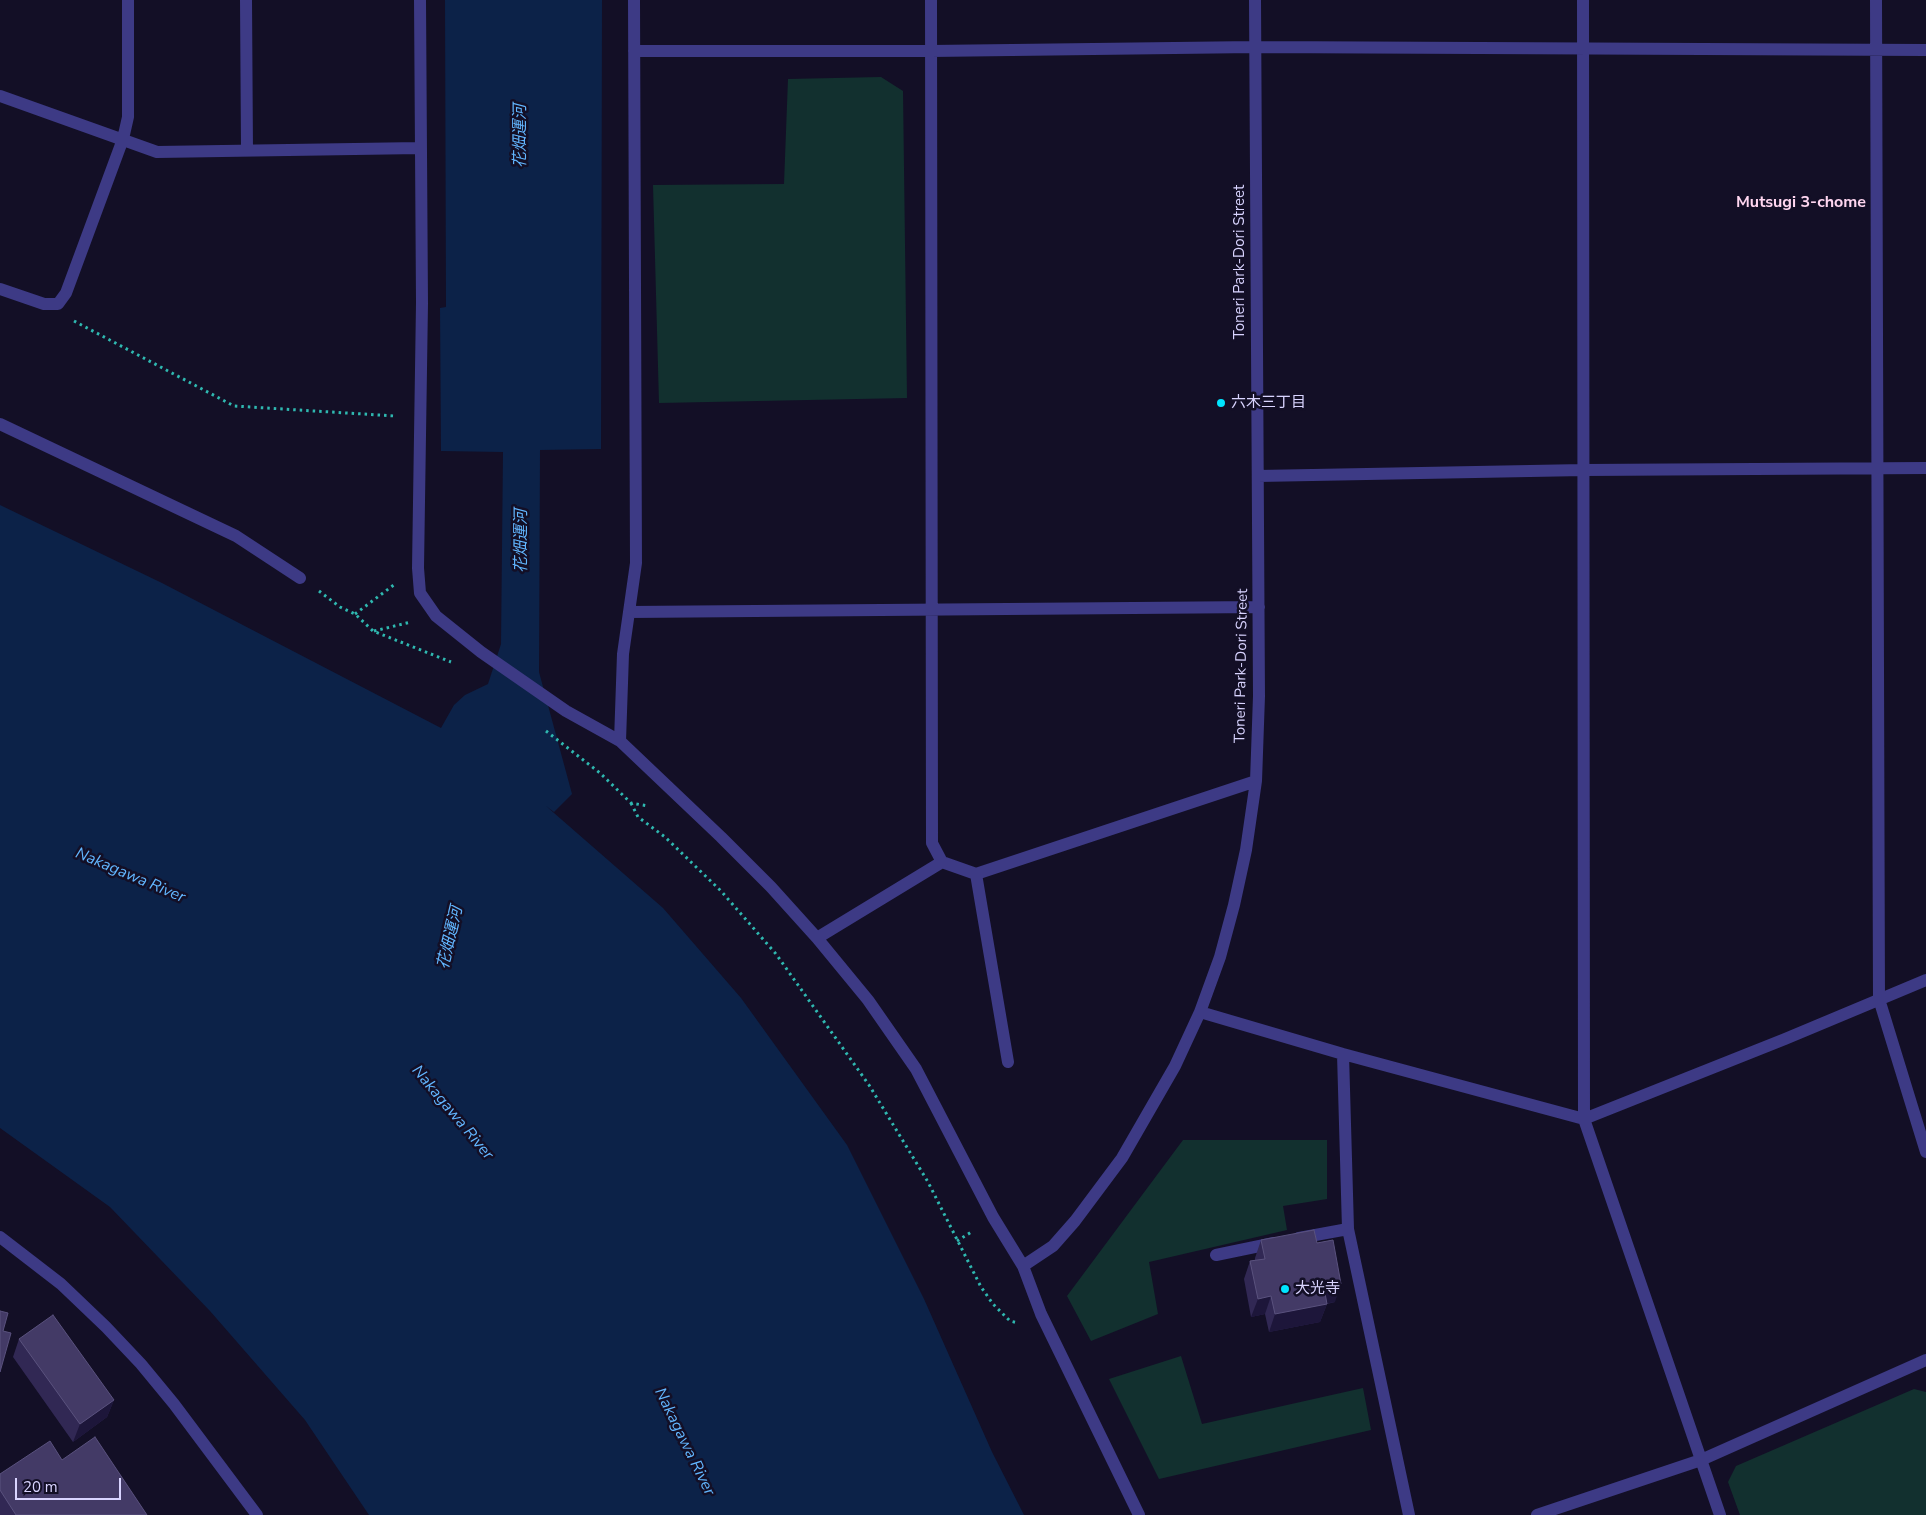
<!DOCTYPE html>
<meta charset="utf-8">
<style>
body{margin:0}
#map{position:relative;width:1926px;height:1515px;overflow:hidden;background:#130f26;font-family:"Nunito Sans",sans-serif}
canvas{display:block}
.scale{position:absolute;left:15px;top:1478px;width:106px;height:22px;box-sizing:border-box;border:2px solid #d9d4ff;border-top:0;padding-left:6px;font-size:15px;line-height:18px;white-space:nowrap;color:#d9d4ff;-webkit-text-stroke:4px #130f26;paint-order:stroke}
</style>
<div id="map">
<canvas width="1926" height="1515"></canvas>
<div class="scale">20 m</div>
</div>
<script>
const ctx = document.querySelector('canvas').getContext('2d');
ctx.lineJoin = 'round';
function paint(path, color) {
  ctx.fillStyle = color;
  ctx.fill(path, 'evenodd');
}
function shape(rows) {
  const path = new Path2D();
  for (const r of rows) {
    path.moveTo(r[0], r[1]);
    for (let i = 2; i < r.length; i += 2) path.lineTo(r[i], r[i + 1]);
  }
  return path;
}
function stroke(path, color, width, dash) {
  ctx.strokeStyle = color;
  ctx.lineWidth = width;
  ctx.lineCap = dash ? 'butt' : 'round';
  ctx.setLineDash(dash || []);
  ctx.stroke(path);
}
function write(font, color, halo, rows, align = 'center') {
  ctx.font = font + ' "Nunito Sans","Noto Sans JP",sans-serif';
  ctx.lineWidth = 5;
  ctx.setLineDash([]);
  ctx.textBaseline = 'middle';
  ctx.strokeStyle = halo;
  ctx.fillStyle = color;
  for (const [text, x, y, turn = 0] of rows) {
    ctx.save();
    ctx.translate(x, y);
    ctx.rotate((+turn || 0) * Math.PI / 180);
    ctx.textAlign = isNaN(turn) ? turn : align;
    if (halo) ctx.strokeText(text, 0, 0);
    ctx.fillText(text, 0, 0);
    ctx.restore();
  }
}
paint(shape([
 [881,77,903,91,907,398,659,403,653,185,784,184,788,79],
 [1183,1140,1327,1140,1327,1199,1283,1206,1287,1230,1149,1262,1158,1314,1091,1341,1067,1296],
 [1181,1356,1202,1424,1363,1388,1371,1430,1159,1479,1109,1379],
 [1914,1389,1926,1392,1926,1515,1740,1515,1728,1482,1736,1466]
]), '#12302f');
paint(shape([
 [445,0,602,0,601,449,540,450,539,672,572,794,554,812,546,806,663,908,741,998,847,1145,924,1299,992,1452,1024,1515,369,1515,305,1420,210,1311,110,1207,0,1128,0,505,162,583,441,728,454,705,465,695,488,684,501,644,503,452,441,451,440,308,446,307]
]), '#0c2248');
stroke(shape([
 [74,321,234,406,395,416],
 [319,591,340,607,355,614,373,631,451,662],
 [355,614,395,584],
 [374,631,411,622],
 [546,731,600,773,631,803,648,806],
 [631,803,638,817,665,837,721,891,776,954,869,1085,928,1182,981,1287,993,1304,1010,1321,1018,1323],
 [957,1241,973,1231]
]), '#2fb8b0', 3, [2.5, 4]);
stroke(shape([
 [246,0,247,150],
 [420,0,422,303,418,568,420,593,436,616,481,652,566,711,620,741,721,837,771,887,817,938,868,1000,916,1069,993,1217,1023,1266,1041,1314,1139,1515],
 [931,0,932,843,942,862,976,874,1256,781],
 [1583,0,1584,1119,1720,1515],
 [1876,0,1879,999,1926,1152],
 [634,51,931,51,1255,47,1926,50],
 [0,96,157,152,420,148],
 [0,289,44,304,58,304,66,293,123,139,128,117,128,0],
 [0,424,236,536,300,578],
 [1258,476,1584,470,1926,468],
 [629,612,1259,607],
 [620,741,623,654,636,563,634,0],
 [976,874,1008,1062],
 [817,938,942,862],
 [1200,1012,1343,1054,1584,1119,1785,1039,1926,980],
 [1343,1054,1348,1229,1409,1515],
 [0,1237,61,1284,106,1327,141,1364,174,1404,257,1515],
 [1299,1238,1348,1229],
 [1216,1255,1274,1243],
 [1023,1266,1053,1246,1075,1221,1122,1158,1175,1066,1200,1012,1220,957,1234,905,1246,850,1256,781,1259,696,1255,0],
 [1537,1515,1701,1460,1926,1360]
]), '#3d3a85', 12);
paint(shape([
 [1261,1240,1317,1243,1335,1302,1327,1304,1320,1322,1269,1332,1265,1314,1251,1317,1244,1279,1250,1261,1255,1260,1255,1258],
 [19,1339,114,1400,107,1417,73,1442,13,1357],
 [62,1460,147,1515,0,1515,0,1474]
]), '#312854');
paint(shape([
 [1341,1284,1335,1302,1319,1305,1327,1304,1320,1322,1269,1332,1275,1314,1324,1288],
 [1271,1296,1265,1314,1251,1317,1258,1299],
 [114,1400,107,1417,73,1442,80,1424]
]), '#1d163a');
const building = shape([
 [1314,1230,1317,1243,1333,1240,1341,1284,1324,1288,1327,1304,1275,1314,1271,1296,1258,1299,1250,1261,1265,1259,1261,1240,1314,1230],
 [0,1311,8,1313,3,1331,11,1333,0,1372,0,1311],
 [53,1315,114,1400,80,1424,19,1339,53,1315],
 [95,1437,147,1515,16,1515,0,1490,0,1474,50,1441,62,1460,95,1437]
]);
paint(building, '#433a66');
stroke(building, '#5a527e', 1);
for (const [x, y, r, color] of [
 [1221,403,5,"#00e5ff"],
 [1285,1289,5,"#00e5ff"]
]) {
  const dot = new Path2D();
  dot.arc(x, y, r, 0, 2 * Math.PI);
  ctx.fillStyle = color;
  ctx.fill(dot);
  stroke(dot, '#130f26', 2);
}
write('15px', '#d9d4ff', '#130f26', [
 ["Toneri Park-Dori Street",1240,262,-90],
 ["Toneri Park-Dori Street",1242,666,-89]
]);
write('15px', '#d9d4ff', '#130f26', [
 ["六木三丁目",1231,403],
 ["大光寺",1295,1289]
], 'left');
write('italic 16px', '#62b6ff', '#130f26', [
 ["花畑運河",521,136,-90],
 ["花畑運河",522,541,-90],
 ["Nakagawa River",130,876,23],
 ["花畑運河",451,938,-77],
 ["Nakagawa River",452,1113,50],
 ["Nakagawa River",684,1442,64]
]);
write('bold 16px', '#ffd6f0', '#130f26', [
 ["Mutsugi 3-chome",1801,203]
]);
</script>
